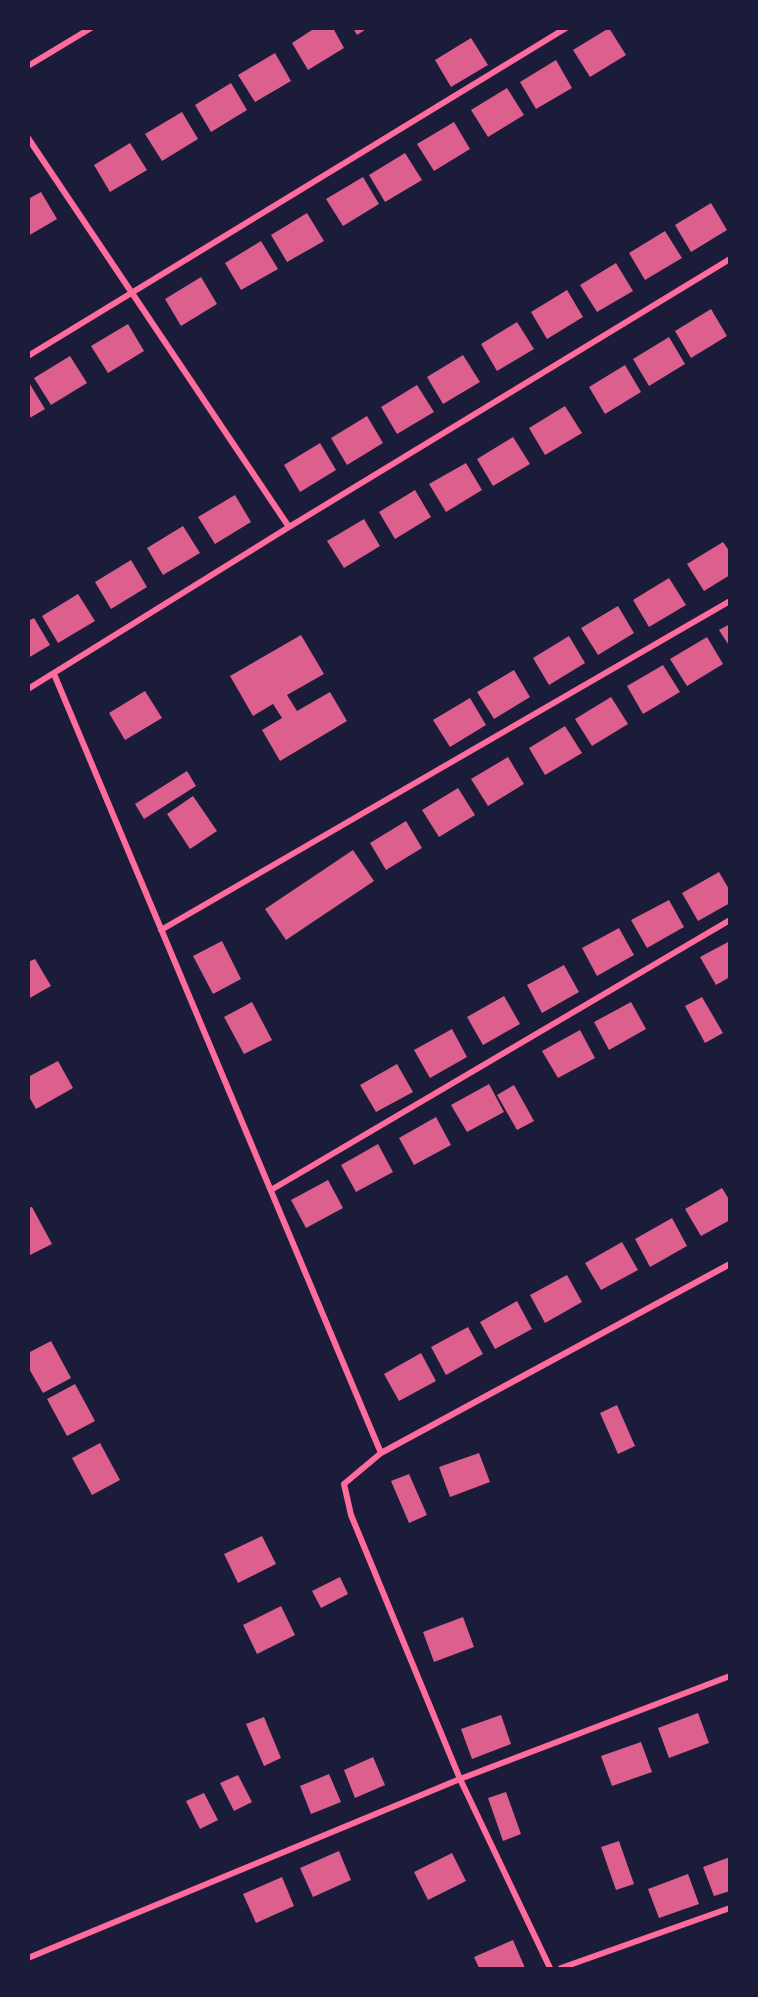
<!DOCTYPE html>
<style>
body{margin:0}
#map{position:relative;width:758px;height:1997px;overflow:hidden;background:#1b1b3a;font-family:Signika,sans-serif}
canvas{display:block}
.frame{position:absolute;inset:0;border:30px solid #1b1b3a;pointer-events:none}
</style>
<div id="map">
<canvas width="758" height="1997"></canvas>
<div class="frame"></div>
</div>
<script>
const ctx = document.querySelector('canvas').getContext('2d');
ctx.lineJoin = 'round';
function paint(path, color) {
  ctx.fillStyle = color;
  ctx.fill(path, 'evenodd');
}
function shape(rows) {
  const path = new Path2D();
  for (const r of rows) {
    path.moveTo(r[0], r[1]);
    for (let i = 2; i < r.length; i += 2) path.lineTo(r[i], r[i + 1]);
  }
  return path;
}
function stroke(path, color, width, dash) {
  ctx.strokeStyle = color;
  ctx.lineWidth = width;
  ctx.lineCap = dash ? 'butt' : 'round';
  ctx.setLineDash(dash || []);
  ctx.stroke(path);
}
paint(shape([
 [315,28,333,28,344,48,308,70,292,43],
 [353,28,368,28,357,35],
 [609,28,626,55,590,77,573,50],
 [471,38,488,65,451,87,435,60],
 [275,53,291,81,255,102,238,75],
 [556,60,572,88,536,109,520,82],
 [231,83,247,110,211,132,195,105],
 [507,88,524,115,488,137,471,110],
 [182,112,198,139,162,161,145,134],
 [454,122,470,149,434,171,417,144],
 [130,143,147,170,110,192,94,165],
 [405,153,422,180,385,202,369,175],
 [363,177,379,204,343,226,326,199],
 [41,192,57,219,28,236,28,199],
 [711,203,727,230,691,252,675,225],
 [307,213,324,241,287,262,271,235],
 [665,231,682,258,645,280,629,253],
 [261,241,278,269,241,290,225,263],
 [616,263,633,291,597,312,580,285],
 [201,277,217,304,181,326,165,299],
 [567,290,583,317,547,339,531,312],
 [711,309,727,336,691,358,675,331],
 [517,322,534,349,497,371,481,344],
 [128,324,144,351,108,373,91,346],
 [669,337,685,364,649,386,633,359],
 [463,355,480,382,443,404,427,377],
 [70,356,87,383,51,405,34,378],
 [625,365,641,392,605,414,589,387],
 [28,381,45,409,28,419],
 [417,385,434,412,397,434,381,407],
 [565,406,582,433,545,455,529,428],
 [367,416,383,443,347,465,331,438],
 [513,437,530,464,493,486,477,459],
 [320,443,336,470,300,492,284,465],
 [466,463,482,490,446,512,429,484],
 [415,490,431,517,395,539,379,512],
 [235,495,251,522,215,544,198,517],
 [364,519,380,546,344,568,327,541],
 [183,526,200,553,163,575,147,548],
 [723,542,730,552,730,575,704,591,687,564],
 [131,560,147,587,111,609,95,582],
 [669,578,686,605,649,627,633,600],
 [78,594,95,621,58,643,42,616],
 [618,606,634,633,598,655,581,628],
 [34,618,50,645,28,658,28,621],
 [730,624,730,647,719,630],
 [301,635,324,674,287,695,297,711,330,692,347,721,280,761,262,730,282,718,273,704,253,716,230,676],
 [569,636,585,663,549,685,533,658],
 [707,637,723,664,687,686,670,659],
 [663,665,680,692,643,714,627,686],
 [514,670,530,697,494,719,477,692],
 [145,691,162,718,125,740,109,713],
 [611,697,628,724,592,746,575,719],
 [470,698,486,725,450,747,433,720],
 [565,726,582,753,545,775,529,748],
 [508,757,524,784,488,806,471,779],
 [187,771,196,786,144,819,135,804],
 [458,788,475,815,439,837,422,810],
 [193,796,217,831,190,849,167,814],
 [406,821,422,848,386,870,370,843],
 [353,850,374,881,286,940,265,909],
 [719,872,730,891,730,903,698,921,682,893],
 [669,900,684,927,647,948,631,920],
 [619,928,634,955,597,976,582,948],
 [222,941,241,979,213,994,193,956],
 [730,941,730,977,716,985,700,957],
 [35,959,51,986,28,999,28,962],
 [564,965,579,992,542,1013,527,985],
 [504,996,520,1024,483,1045,467,1017],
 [702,997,723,1033,705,1043,685,1006],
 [252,1002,272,1040,244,1054,224,1017],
 [631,1002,646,1029,609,1050,594,1022],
 [452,1029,467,1057,430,1078,414,1050],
 [580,1030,595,1058,558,1078,542,1051],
 [58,1061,73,1088,36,1109,28,1095,28,1077],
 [397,1064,413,1092,376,1112,360,1085],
 [489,1084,504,1112,467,1132,451,1105],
 [514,1085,534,1121,517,1130,497,1095],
 [436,1117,451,1145,414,1165,399,1138],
 [378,1144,393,1172,356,1192,341,1165],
 [328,1180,343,1208,306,1228,291,1200],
 [722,1188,730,1201,730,1220,701,1236,685,1209],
 [32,1207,52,1244,28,1256,28,1208],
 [672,1218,687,1246,650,1267,635,1239],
 [622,1242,638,1270,601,1290,585,1263],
 [567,1275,582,1302,545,1323,530,1295],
 [517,1301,532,1329,495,1349,480,1322],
 [468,1327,483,1354,446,1375,431,1347],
 [51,1341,71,1378,43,1393,28,1367,28,1353],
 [421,1353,436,1381,399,1401,384,1374],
 [75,1384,95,1421,67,1436,47,1399],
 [617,1405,635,1446,618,1454,600,1413],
 [100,1443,120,1480,92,1495,72,1458],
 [479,1453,490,1482,450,1497,439,1467],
 [409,1474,427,1515,409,1523,391,1481],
 [262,1536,276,1564,238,1583,224,1554],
 [340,1577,348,1594,321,1608,312,1591],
 [281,1606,295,1635,257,1654,243,1625],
 [463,1617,474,1647,434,1662,423,1632],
 [698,1713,709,1743,669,1758,658,1728],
 [501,1715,511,1744,472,1759,461,1729],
 [264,1717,281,1758,264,1766,246,1724],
 [641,1742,652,1772,612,1786,601,1756],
 [373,1757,385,1785,355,1798,344,1770],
 [329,1774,341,1802,311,1814,300,1786],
 [238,1775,252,1802,234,1811,220,1783],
 [506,1792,521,1834,503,1841,488,1798],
 [204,1793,218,1820,200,1829,186,1801],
 [619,1841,634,1884,616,1890,601,1847],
 [339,1851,351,1880,313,1897,300,1868],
 [452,1853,466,1881,428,1900,414,1872],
 [730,1857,730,1891,714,1896,703,1867],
 [688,1874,699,1904,659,1918,648,1889],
 [282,1877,294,1906,256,1923,243,1894],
 [513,1940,525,1968,479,1968,474,1957]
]), '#dd5f8e');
stroke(shape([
 [28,66,91,28],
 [28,138,289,527],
 [28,356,566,28],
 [54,674,381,1453],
 [28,689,289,527,730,259],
 [161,930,730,601],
 [271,1190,730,920],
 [28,1958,460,1779,730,1676],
 [550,1968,460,1779,351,1515,344,1484,381,1453,730,1264],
 [561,1968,730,1908]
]), '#ff6b9d', 6);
</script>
